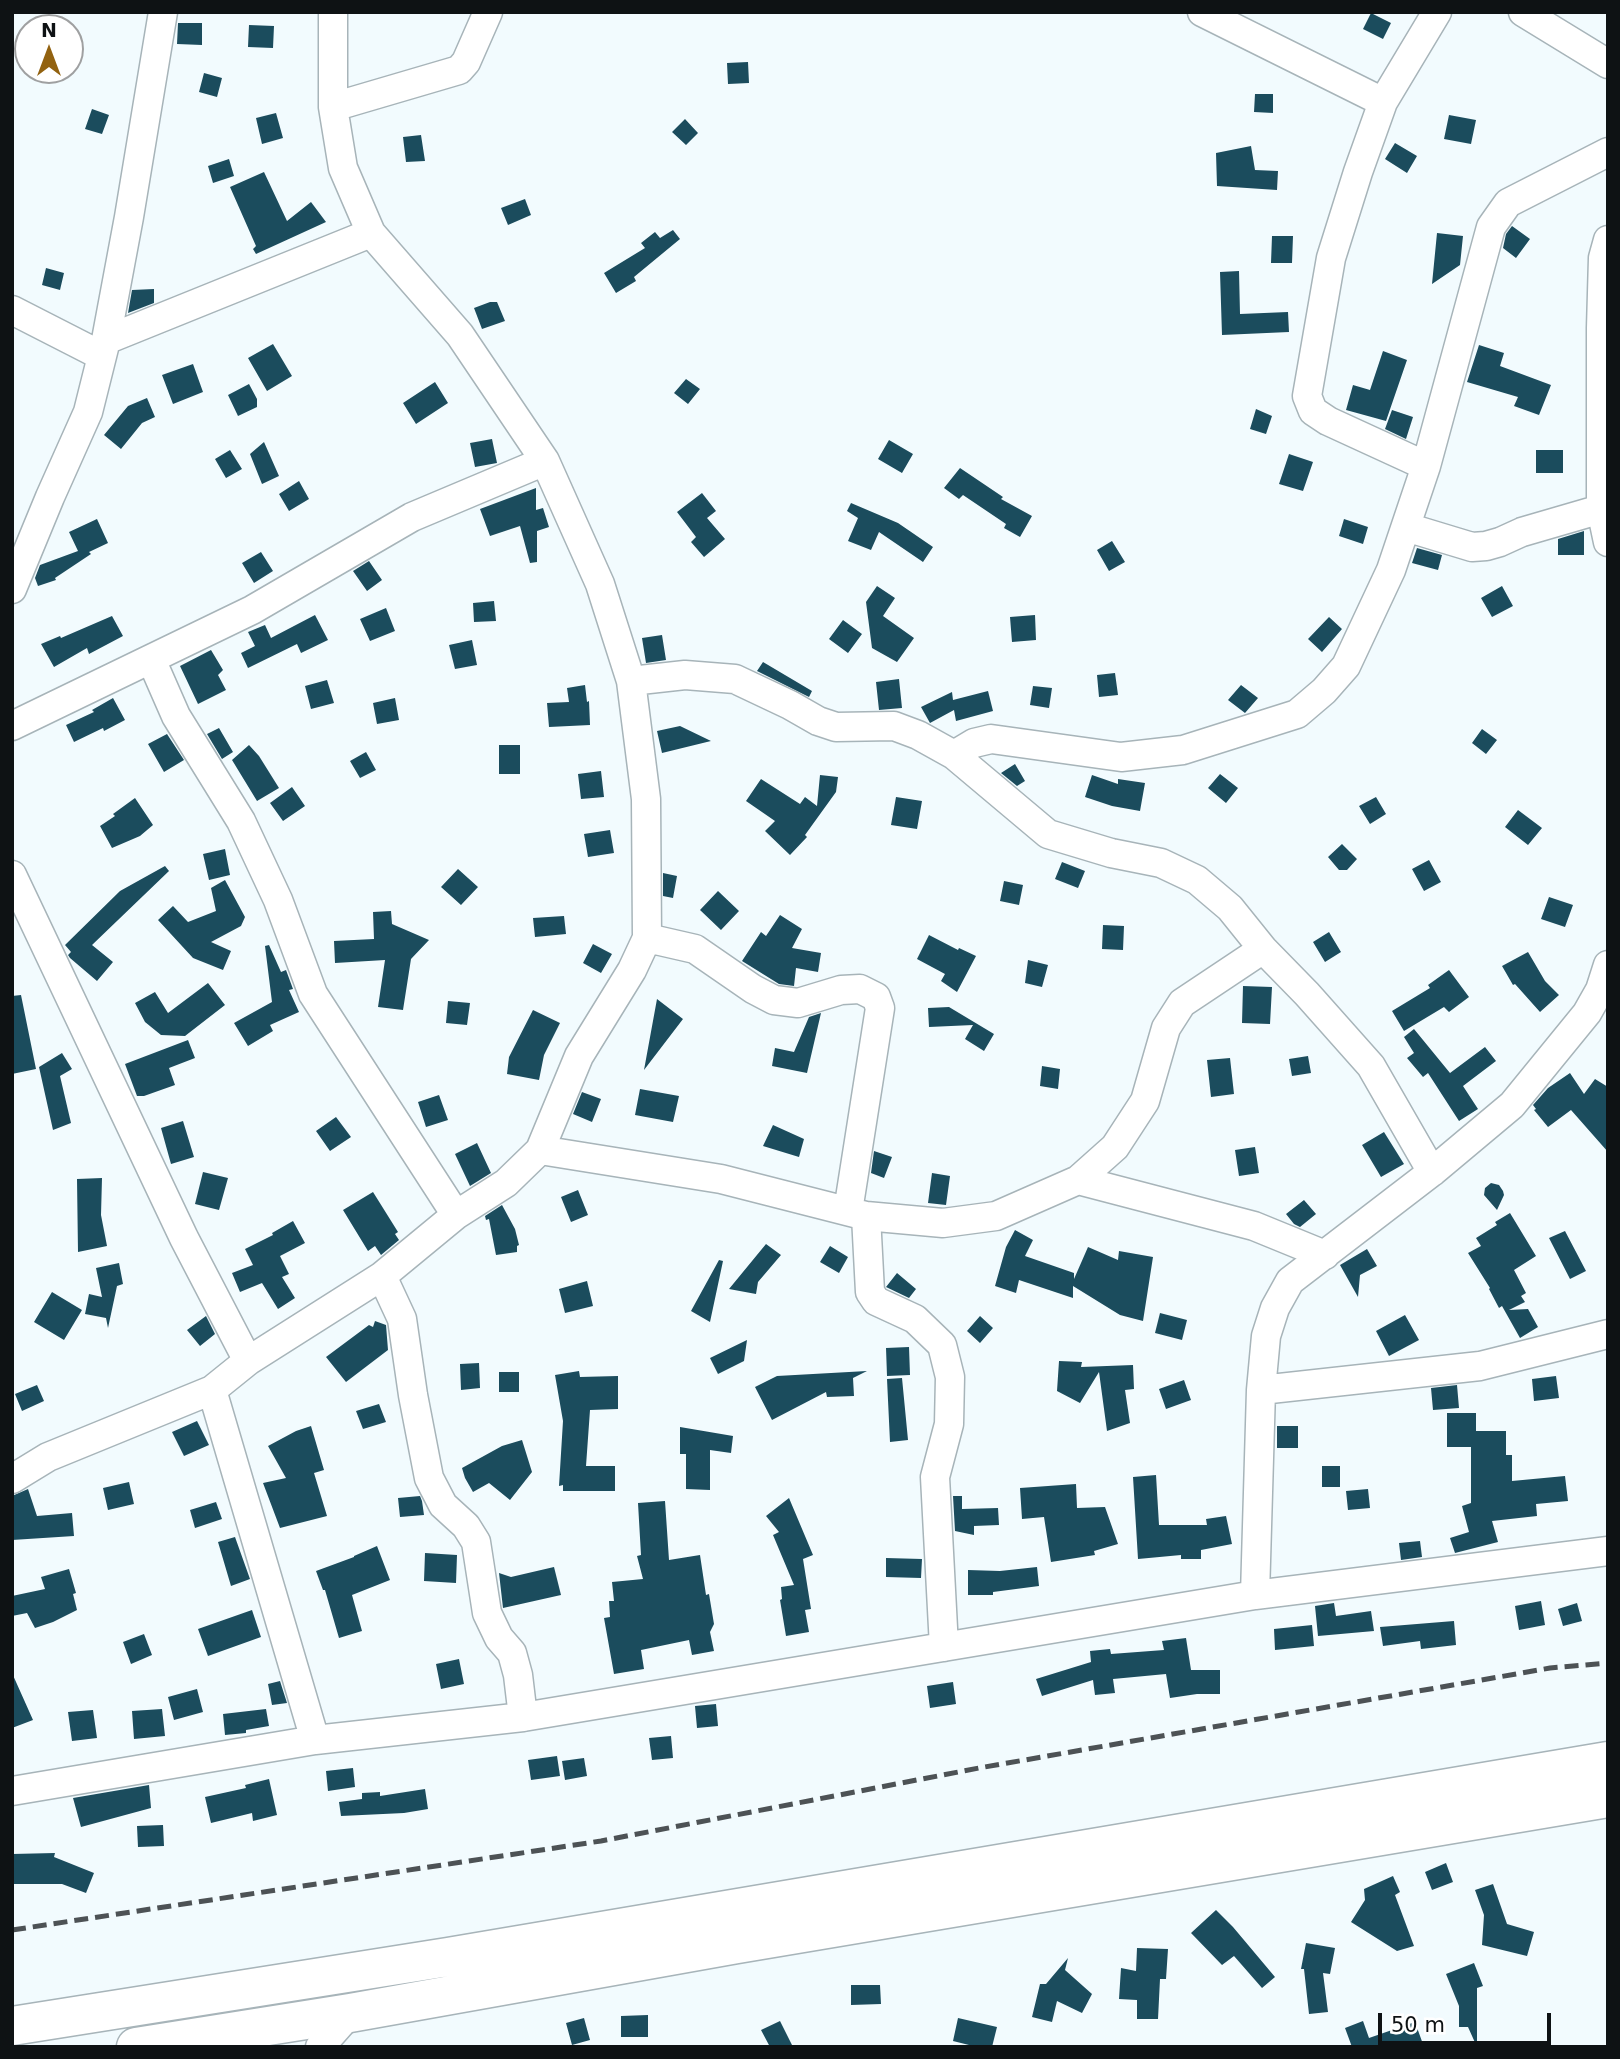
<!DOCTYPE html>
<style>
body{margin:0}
#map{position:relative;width:1620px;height:2059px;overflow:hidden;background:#f2fbfe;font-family:"DejaVu Sans",sans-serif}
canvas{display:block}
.frame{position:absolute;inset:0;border:14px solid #0e1214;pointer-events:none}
.north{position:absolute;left:14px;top:14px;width:70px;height:70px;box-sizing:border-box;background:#fff;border:2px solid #9fa0a1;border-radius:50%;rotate:0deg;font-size:19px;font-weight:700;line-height:28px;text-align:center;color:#0e1214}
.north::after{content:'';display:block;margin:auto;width:24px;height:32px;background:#926210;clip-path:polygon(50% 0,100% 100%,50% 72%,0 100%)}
.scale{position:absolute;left:1378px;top:2013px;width:173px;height:32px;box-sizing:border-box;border:4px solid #0e1214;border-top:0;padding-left:9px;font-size:21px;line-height:24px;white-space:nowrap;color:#0e1214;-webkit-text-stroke:5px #fff;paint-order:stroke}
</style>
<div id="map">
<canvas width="1620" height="2059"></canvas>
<div class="frame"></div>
<div class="north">N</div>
<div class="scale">50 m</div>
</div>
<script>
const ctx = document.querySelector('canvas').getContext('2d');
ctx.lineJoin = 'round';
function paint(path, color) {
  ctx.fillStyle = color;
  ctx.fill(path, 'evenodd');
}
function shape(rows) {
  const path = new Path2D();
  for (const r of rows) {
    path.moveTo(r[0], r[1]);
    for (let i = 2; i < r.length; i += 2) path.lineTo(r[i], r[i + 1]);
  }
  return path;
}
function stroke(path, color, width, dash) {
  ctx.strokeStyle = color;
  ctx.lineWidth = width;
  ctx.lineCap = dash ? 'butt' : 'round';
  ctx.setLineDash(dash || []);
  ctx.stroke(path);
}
paint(shape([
 [1371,13,1391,23,1383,39,1363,29],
 [178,23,202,23,202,45,177,44],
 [249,25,274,26,273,48,248,47],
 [748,62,749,83,728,84,727,63],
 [204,73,222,78,217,97,199,92],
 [1255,94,1273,94,1273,113,1254,112],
 [92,109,109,115,102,134,85,129],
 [276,113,283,138,262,144,256,118],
 [1449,115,1476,120,1471,144,1444,139],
 [685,119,698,133,686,145,672,132],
 [421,135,425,161,406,162,403,137],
 [1395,143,1417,156,1407,173,1385,159],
 [1251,146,1255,170,1278,171,1277,190,1217,186,1216,153],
 [229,159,234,176,213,183,208,166],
 [264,172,287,221,311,202,326,222,256,254,253,249,256,246,230,187],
 [525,199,531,215,508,225,501,208],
 [1512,226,1530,239,1516,258,1503,248,1506,234],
 [673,230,680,239,634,277,636,281,616,293,604,273,645,248,641,243,655,232,660,238],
 [1437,233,1463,236,1460,265,1432,284],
 [1272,236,1293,236,1292,263,1271,263],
 [46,268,64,273,60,290,42,285],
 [1239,271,1240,314,1288,312,1289,332,1222,335,1220,272],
 [154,289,154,303,128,313,132,290],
 [490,302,497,302,505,321,482,329,474,308],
 [273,344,292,376,267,391,248,358],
 [1479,345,1504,353,1500,366,1551,385,1539,415,1514,406,1518,397,1467,382],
 [1383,351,1407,360,1386,421,1346,410,1353,385,1370,390],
 [193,364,203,392,173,404,162,375],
 [686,379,700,389,688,404,674,393],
 [435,382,448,403,416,424,403,403],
 [249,384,257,399,257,407,238,416,228,395],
 [147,398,155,417,142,423,121,449,104,435,128,406],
 [1256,409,1272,416,1266,434,1250,429],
 [1392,410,1413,417,1406,439,1385,429],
 [492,439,497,463,475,467,470,443],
 [889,440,913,454,902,473,878,459],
 [264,442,279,476,262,484,250,454],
 [230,450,242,469,226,478,215,459],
 [1536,450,1563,450,1563,473,1536,473],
 [1289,454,1313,462,1303,491,1279,484],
 [960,468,1003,497,1001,499,1032,516,1020,537,1004,528,1006,524,963,495,959,499,944,488],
 [299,481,309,499,289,511,279,494],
 [536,488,536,510,543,508,549,527,537,531,537,562,530,563,520,526,490,536,480,509],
 [702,493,716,511,707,518,725,539,704,557,691,542,696,537,677,512],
 [851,503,898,523,933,547,923,562,879,532,871,550,848,541,858,518,847,511],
 [97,519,108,543,89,552,91,554,55,578,56,580,38,586,35,578,40,565,78,551,69,532],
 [1344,519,1368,527,1363,544,1339,536],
 [1584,531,1584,555,1558,555,1558,539],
 [1112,541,1125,562,1109,571,1097,550],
 [1417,548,1442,555,1438,570,1412,563],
 [261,552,273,571,254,583,242,563],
 [369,561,382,580,367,591,353,571],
 [877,586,895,598,883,616,914,638,897,662,872,648,866,602],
 [1502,586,1513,606,1492,617,1481,598],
 [494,601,496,621,474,622,473,603],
 [386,608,395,631,370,641,360,619],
 [315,615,328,640,301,653,297,644,248,668,241,653,255,646,248,632,265,625,271,638],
 [1035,615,1036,640,1012,642,1010,617],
 [112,616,123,636,89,654,87,648,54,667,41,644,60,636,61,638],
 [1329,617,1342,629,1322,652,1308,639],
 [843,620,862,634,848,653,829,639],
 [662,635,666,660,646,663,642,638],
 [472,640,477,665,455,669,449,645],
 [211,650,223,670,218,675,226,690,198,704,180,666],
 [763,662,812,691,809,697,757,671],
 [1115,673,1118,695,1099,697,1097,675],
 [899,679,902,708,879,710,876,682],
 [327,680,334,703,311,709,305,686],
 [585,685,587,702,589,701,590,725,549,727,547,703,569,702,567,688],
 [1241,685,1258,698,1245,713,1228,700],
 [1033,686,1052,688,1049,708,1030,705],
 [988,691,993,711,956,721,954,710,930,723,921,707,952,692,953,700],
 [113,698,125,720,104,731,103,728,74,742,66,725,94,712,92,710],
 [395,698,399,720,377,724,373,703],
 [680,726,711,741,662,753,657,731],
 [219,728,233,752,222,759,207,734],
 [1482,729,1497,740,1486,754,1472,743],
 [167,734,184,760,164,772,148,744],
 [249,745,259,756,279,788,257,801,232,760],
 [499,745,520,745,520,774,499,774],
 [366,752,376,770,360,778,350,761],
 [1015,764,1025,781,1017,786,1001,773],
 [601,771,604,797,581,799,578,774],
 [1220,774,1238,788,1226,803,1208,788],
 [820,775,838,777,836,792,805,835,807,837,790,855,765,831,775,821,746,801,761,779,800,804,805,797,817,806],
 [1092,775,1118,784,1118,779,1145,783,1140,811,1112,806,1085,797],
 [292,787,305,806,283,821,270,803],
 [896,797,922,801,917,829,891,825],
 [1376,797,1386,814,1370,824,1359,806],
 [135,798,153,825,140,836,112,848,100,826,115,816,113,814],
 [1518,810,1542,828,1528,845,1505,827],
 [610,830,614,853,588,857,584,834],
 [1342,844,1357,859,1347,870,1339,870,1328,857],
 [225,849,230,875,209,880,203,854],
 [1429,860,1441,882,1424,891,1412,869],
 [1062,862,1085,871,1078,888,1055,879],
 [165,866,169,871,92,945,113,962,97,981,70,958,68,955,71,952,65,945,120,891],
 [458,869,478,887,461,905,441,887],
 [663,873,677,876,673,898,663,896],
 [225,880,245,917,241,926,211,942,231,951,223,970,193,958,158,920,173,906,188,922,216,911,211,888],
 [1004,881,1023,885,1019,905,1000,901],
 [718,891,739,911,721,930,700,910],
 [1549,897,1573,905,1565,927,1541,919],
 [391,911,392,924,429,940,411,959,403,1010,378,1007,385,960,335,963,334,941,374,939,373,912],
 [780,915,802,929,792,948,821,953,818,972,796,968,794,986,779,984,742,961,761,932,766,936],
 [564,916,566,934,535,937,533,918],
 [1103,925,1124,926,1123,950,1102,949],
 [1329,932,1341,952,1325,962,1313,942],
 [929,935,958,950,959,948,976,956,957,992,941,981,945,974,917,959],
 [593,944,612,954,601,973,583,963],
 [269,945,281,972,286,970,293,989,289,990,299,1012,270,1025,273,1031,248,1046,234,1023,272,1002,265,946],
 [1528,952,1545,981,1559,995,1540,1012,1515,984,1513,985,1502,966],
 [1028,960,1048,965,1042,987,1025,983],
 [1449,970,1469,997,1449,1012,1444,1007,1404,1031,1392,1011,1430,988,1428,985],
 [208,983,225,1005,185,1036,161,1035,145,1022,135,1003,155,992,168,1013],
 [1243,986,1272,987,1270,1024,1242,1023],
 [21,995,36,1069,12,1074,12,996],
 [657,999,683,1019,644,1070],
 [448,1001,470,1003,467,1025,446,1023],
 [949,1007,994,1034,984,1051,965,1039,973,1025,929,1027,928,1008],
 [533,1010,560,1023,544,1055,539,1080,507,1074,509,1057],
 [821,1013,807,1073,772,1066,775,1048,794,1052,809,1017],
 [1414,1029,1450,1073,1485,1047,1496,1061,1463,1086,1478,1109,1459,1121,1428,1073,1423,1077,1407,1058,1414,1053,1404,1037],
 [188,1040,195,1058,169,1068,175,1085,144,1096,137,1096,125,1064],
 [62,1053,72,1069,60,1076,71,1123,53,1130,39,1067],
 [1308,1056,1311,1073,1292,1076,1289,1059],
 [1230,1058,1234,1094,1211,1097,1207,1060],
 [1042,1066,1060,1069,1058,1089,1040,1086],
 [1570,1073,1584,1094,1595,1079,1608,1087,1608,1152,1571,1110,1548,1127,1534,1110,1536,1109,1533,1105,1548,1088],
 [640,1089,679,1096,673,1122,635,1115],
 [582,1092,601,1099,592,1122,573,1114],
 [439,1095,448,1120,426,1127,418,1102],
 [336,1117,351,1137,330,1151,316,1131],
 [183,1121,194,1157,171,1164,161,1128],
 [773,1125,804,1139,799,1157,763,1146],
 [1384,1132,1404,1164,1381,1177,1362,1145],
 [477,1143,491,1173,470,1186,455,1154],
 [1255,1147,1259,1173,1239,1176,1235,1150],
 [874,1151,892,1157,884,1178,871,1173],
 [203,1172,228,1178,219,1210,195,1204],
 [932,1173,950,1176,946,1205,928,1203],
 [102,1178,101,1215,107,1246,78,1252,77,1179],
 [1491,1183,1499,1185,1503,1191,1504,1195,1497,1210,1484,1195,1485,1188],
 [578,1190,588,1215,571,1222,561,1197],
 [373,1192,398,1232,395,1234,399,1240,381,1255,375,1246,368,1251,343,1210],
 [1304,1200,1316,1214,1300,1227,1294,1224,1286,1214],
 [502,1205,515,1229,519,1245,517,1246,517,1252,496,1255,489,1219,486,1220,485,1216],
 [1510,1213,1536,1256,1514,1270,1526,1293,1521,1296,1525,1302,1509,1310,1528,1309,1538,1327,1520,1338,1502,1306,1499,1308,1489,1289,1490,1288,1468,1253,1481,1246,1476,1238,1497,1225,1495,1222],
 [293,1221,305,1243,280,1256,289,1274,282,1277,295,1298,278,1309,262,1283,240,1292,232,1273,253,1265,245,1249,273,1235,272,1233],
 [1015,1230,1033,1240,1025,1256,1074,1273,1074,1279,1088,1247,1118,1260,1119,1251,1153,1257,1143,1321,1120,1315,1073,1286,1073,1298,1019,1280,1016,1293,995,1286,1006,1247],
 [1565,1231,1586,1271,1570,1279,1549,1238],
 [766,1244,781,1255,758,1282,756,1294,729,1289],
 [830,1246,848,1257,839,1273,820,1262],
 [1367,1249,1377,1266,1360,1275,1358,1297,1340,1265],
 [719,1260,723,1261,710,1322,691,1311],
 [119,1263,123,1284,117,1286,108,1328,106,1318,85,1314,89,1294,102,1297,96,1268],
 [897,1273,916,1289,909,1298,886,1287],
 [587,1281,593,1306,565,1313,559,1289],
 [52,1292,82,1310,64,1340,34,1322],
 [1160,1313,1187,1320,1182,1340,1155,1333],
 [1405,1315,1419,1340,1389,1356,1376,1331],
 [206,1316,215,1334,200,1346,187,1330],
 [980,1316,993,1328,980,1343,967,1331],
 [375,1321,386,1325,388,1350,346,1382,326,1357,369,1325,373,1327],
 [747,1340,744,1361,718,1374,710,1358],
 [909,1347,910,1375,887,1376,886,1348],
 [1059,1361,1082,1362,1081,1367,1133,1365,1134,1389,1125,1390,1130,1423,1107,1431,1099,1372,1080,1403,1057,1391],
 [479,1363,480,1388,461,1390,460,1364],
 [579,1371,580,1377,618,1376,618,1409,590,1410,586,1466,615,1466,615,1491,563,1491,563,1485,559,1486,563,1421,555,1375],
 [867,1371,853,1378,854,1396,827,1397,826,1392,772,1420,755,1387,777,1376],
 [499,1372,519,1372,519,1392,499,1392],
 [1556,1376,1559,1398,1534,1401,1532,1379],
 [902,1378,908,1440,890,1442,887,1379],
 [1184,1380,1191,1400,1166,1409,1159,1389],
 [37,1385,44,1401,22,1411,15,1394],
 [1457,1385,1459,1408,1433,1410,1431,1388],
 [379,1404,386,1422,363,1429,356,1411],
 [1447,1413,1476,1413,1476,1431,1506,1431,1506,1455,1512,1455,1512,1481,1565,1476,1568,1501,1536,1504,1537,1516,1492,1521,1498,1542,1455,1553,1450,1538,1469,1532,1462,1506,1471,1503,1471,1447,1447,1447],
 [197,1421,209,1445,184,1456,172,1432],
 [311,1426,324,1470,314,1473,327,1516,280,1528,263,1483,286,1478,268,1446,296,1431],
 [1277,1426,1298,1426,1298,1448,1277,1448],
 [680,1427,733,1436,731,1453,710,1450,710,1490,686,1489,686,1454,680,1454],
 [522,1440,532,1472,510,1500,489,1483,473,1492,465,1478,462,1468,502,1446],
 [1322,1466,1340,1466,1340,1487,1322,1487],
 [1156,1475,1159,1525,1207,1525,1206,1519,1226,1516,1232,1544,1201,1550,1201,1559,1181,1559,1181,1555,1138,1559,1133,1477],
 [129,1482,134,1504,108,1510,103,1488],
 [1076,1484,1077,1508,1105,1507,1118,1544,1094,1551,1095,1555,1051,1562,1044,1517,1022,1519,1020,1488],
 [28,1489,37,1516,72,1513,74,1536,12,1540,12,1496],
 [1368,1489,1370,1508,1348,1510,1346,1491],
 [420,1496,422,1501,424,1515,400,1517,398,1498],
 [953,1496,962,1496,962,1509,998,1508,999,1525,974,1526,974,1535,955,1531],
 [789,1498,813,1555,803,1559,811,1609,805,1610,809,1632,786,1636,780,1600,782,1599,781,1587,794,1585,773,1535,779,1532,766,1516],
 [665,1501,669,1560,700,1555,706,1595,709,1594,714,1624,710,1632,714,1651,692,1655,689,1640,641,1650,644,1669,614,1674,604,1618,610,1617,609,1601,614,1601,612,1582,643,1579,637,1556,641,1555,638,1503],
 [216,1502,222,1519,195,1528,190,1510],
 [235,1537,250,1579,231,1586,218,1542],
 [1420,1541,1422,1557,1401,1560,1399,1543],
 [377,1546,390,1580,352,1595,362,1631,339,1638,325,1590,323,1590,316,1571,354,1557,354,1556],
 [425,1553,457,1555,456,1583,424,1581],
 [886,1558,922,1559,921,1578,886,1577],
 [554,1567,561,1595,503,1608,499,1573,511,1577],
 [1037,1567,1039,1586,993,1592,993,1595,968,1595,968,1570,1000,1571],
 [69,1569,76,1593,73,1594,77,1610,53,1622,35,1628,27,1613,12,1616,12,1596,45,1589,41,1577],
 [1541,1601,1545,1625,1519,1630,1515,1606],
 [1334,1603,1336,1616,1371,1611,1374,1631,1318,1636,1315,1606],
 [1577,1603,1582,1621,1563,1626,1558,1609],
 [252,1610,261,1637,208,1656,198,1629],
 [1454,1621,1456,1645,1421,1649,1420,1641,1383,1646,1380,1627],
 [1312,1625,1314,1646,1275,1650,1274,1629],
 [144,1634,152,1655,131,1664,123,1642],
 [1186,1638,1191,1670,1220,1670,1220,1694,1197,1694,1170,1698,1166,1674,1113,1679,1115,1693,1095,1695,1093,1680,1042,1696,1036,1679,1091,1662,1090,1651,1110,1649,1111,1654,1164,1650,1162,1641],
 [459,1659,464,1684,441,1689,436,1664],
 [12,1673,33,1720,12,1728],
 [280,1681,287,1703,272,1705,268,1684],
 [953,1682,956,1704,930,1708,927,1686],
 [197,1689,203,1712,174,1720,168,1697],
 [716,1704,718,1726,697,1728,695,1706],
 [162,1709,165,1736,134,1739,132,1711],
 [266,1709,269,1726,246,1730,246,1733,225,1735,223,1714],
 [93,1710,97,1738,72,1741,68,1712],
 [671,1736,673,1758,652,1760,649,1738],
 [557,1756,560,1776,531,1780,528,1760],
 [584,1758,587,1776,565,1780,562,1761],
 [353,1768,355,1787,328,1791,326,1771],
 [269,1779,277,1815,253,1821,252,1813,211,1823,205,1797,246,1788,245,1785],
 [149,1785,151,1808,81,1827,73,1798],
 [425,1789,428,1809,404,1813,341,1816,339,1802,362,1799,362,1793,380,1792,380,1796],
 [163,1825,164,1846,138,1847,137,1826],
 [55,1853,54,1857,94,1873,86,1893,62,1884,12,1884,12,1854],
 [1446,1863,1453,1882,1432,1890,1425,1872],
 [1393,1876,1400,1892,1395,1895,1414,1946,1397,1951,1351,1922,1365,1900,1364,1889],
 [1493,1884,1507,1924,1534,1932,1527,1956,1482,1945,1484,1915,1475,1890],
 [1216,1910,1233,1927,1275,1977,1262,1988,1234,1956,1222,1965,1191,1933],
 [1306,1943,1335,1948,1330,1974,1323,1973,1328,2012,1309,2014,1304,1969,1301,1969],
 [1137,1948,1168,1949,1166,1979,1160,1979,1158,2019,1137,2019,1137,2000,1119,1999,1121,1968,1136,1971],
 [1068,1958,1065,1970,1092,1994,1082,2013,1057,2001,1052,2022,1032,2017,1040,1984,1046,1984],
 [1474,1963,1483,1986,1477,1988,1477,2047,1468,2027,1459,2027,1459,2006,1446,1974],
 [851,1985,880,1985,881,2004,851,2005],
 [648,2015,648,2037,621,2037,621,2016],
 [584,2018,590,2040,572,2045,566,2023],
 [958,2018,997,2027,992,2047,977,2047,953,2041],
 [780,2021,793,2047,770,2047,761,2030],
 [1363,2021,1369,2038,1415,2022,1424,2047,1352,2047,1345,2028]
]), '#1b4c5d');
const minor = shape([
 [1202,12,1383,102],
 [1523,12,1608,64],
 [333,107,459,70,466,62,488,12],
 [1608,240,1603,258,1601,328,1601,509,1608,542],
 [12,310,102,356],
 [106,340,371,233],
 [1426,466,1328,421,1313,411,1307,396,1331,258,1358,172,1383,102,1437,12],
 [1406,527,1472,547,1486,546,1500,542,1522,532,1601,509],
 [12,589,50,497,88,412,106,340,129,217,163,12],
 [151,659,176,716,241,821,278,900,313,994,456,1215],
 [631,681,685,675,735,679,790,705,818,721,836,727,894,726,918,735,954,755,1048,834,1111,853,1161,863,1197,880,1230,908,1263,949,1307,994,1371,1066,1432,1172],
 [12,726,252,610,412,517,545,461],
 [954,755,974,743,991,739,1121,757,1183,750,1297,714,1324,691,1346,666,1391,570,1426,466,1491,227,1508,203,1608,152],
 [12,875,184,1238,248,1361],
 [647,938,695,949,753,989,774,1000,798,1003,841,990,860,989,876,997,880,1008,848,1211],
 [540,1150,721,1179,866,1216,943,1223,996,1216,1078,1180,1115,1147,1145,1101,1166,1028,1182,1003,1263,949],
 [1078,1180,1254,1226,1325,1255],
 [866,1216,870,1292,876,1301,915,1319,942,1345,950,1377,949,1424,935,1477,944,1647],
 [382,1276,402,1319,413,1395,429,1478,443,1505,466,1526,476,1542,487,1613,499,1638,512,1653,518,1675,523,1717],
 [1261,1390,1480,1366,1608,1334],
 [12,1479,48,1457,212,1390],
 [1255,1595,1261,1390,1266,1336,1275,1308,1290,1281,1432,1172,1512,1105,1587,1013,1600,990,1608,965],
 [315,1740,212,1390,248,1361,382,1276,456,1215,506,1183,540,1150,579,1056,632,970,647,938,646,799,631,681,600,584,545,461,460,335,371,233,343,168,333,107,333,12],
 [12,1791,315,1740,523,1717,1255,1595,1608,1551],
 [320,2047,350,2013]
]);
const highway = shape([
 [12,2026,448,1957,1608,1761],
 [136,2047,350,2013,737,1944,1608,1798]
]);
stroke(minor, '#a7b4b9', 31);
stroke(highway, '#a7b4b9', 41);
stroke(minor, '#fff', 28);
stroke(highway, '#fff', 38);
stroke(shape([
 [12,1930,601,1841,979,1768,1550,1668,1608,1663]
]), '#4d5255', 5, [14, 7]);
</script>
